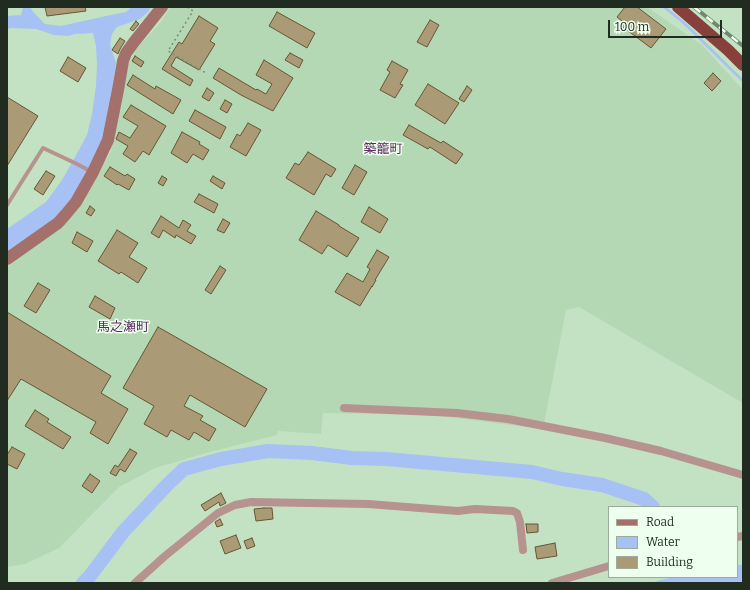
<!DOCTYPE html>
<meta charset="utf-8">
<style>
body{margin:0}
#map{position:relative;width:750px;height:590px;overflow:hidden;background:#c3e2c3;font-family:Bitter,serif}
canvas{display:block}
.frame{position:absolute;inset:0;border:8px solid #202c20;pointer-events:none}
.legend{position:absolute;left:608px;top:506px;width:130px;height:72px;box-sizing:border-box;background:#efffef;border:1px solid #9cab9c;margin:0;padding:5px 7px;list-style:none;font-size:12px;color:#202c20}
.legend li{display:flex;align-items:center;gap:8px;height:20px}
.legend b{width:20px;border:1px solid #9cab9c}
.scale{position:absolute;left:608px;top:20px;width:114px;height:18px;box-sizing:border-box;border:2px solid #202c20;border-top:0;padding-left:5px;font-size:12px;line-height:14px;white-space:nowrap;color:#202c20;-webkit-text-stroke:3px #efffef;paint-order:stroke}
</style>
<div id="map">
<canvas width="750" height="590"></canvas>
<div class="frame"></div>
<ul class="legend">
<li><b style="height:5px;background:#a4706b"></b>Road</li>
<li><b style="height:11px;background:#a8c1f5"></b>Water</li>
<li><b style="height:11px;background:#ab9a76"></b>Building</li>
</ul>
<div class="scale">100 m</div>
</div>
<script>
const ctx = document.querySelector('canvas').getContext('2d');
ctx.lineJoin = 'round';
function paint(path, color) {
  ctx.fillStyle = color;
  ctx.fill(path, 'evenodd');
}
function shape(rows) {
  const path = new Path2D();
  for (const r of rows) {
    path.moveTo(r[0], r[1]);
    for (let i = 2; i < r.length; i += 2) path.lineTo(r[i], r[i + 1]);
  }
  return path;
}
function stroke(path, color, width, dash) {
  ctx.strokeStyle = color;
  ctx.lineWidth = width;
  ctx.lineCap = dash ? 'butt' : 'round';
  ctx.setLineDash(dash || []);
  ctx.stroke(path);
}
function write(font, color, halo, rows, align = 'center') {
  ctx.font = font + ' Bitter,"Noto Sans JP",serif';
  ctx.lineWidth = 3;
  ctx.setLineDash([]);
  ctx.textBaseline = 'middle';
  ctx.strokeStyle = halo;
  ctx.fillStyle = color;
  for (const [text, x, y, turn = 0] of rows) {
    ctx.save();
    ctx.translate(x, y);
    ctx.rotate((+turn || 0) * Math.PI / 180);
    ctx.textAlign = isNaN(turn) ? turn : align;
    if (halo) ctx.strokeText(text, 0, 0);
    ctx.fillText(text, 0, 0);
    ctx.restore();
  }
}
paint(shape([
 [170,7,647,7,702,45,743,90,743,403,579,307,566,310,543,429,431,415,323,413,321,434,278,431,277,435,210,452,155,468,119,487,59,548,25,564,7,567,7,267,63,222,69,216,112,150,109,148,128,65,137,48,161,22]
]), '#b4d8b4');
paint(shape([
 [23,7,30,7,34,13,45,24,61,26,106,16,126,12,132,7,151,7,148,12,140,19,117,27,112,34,110,45,116,63,112,94,102,144,80,186,61,214,7,253,7,229,46,202,62,180,75,157,87,135,92,114,96,86,97,65,96,46,93,33,75,34,68,36,54,35,36,29,11,28,7,29,7,16,21,15],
 [737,565,743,565,743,583,652,583,660,580,675,577,737,577]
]), '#a8c1f5');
stroke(shape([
 [664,7,684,23,743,81]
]), '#a8c1f5', 2.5);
stroke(shape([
 [83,583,90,576,123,532,167,485,184,469,221,459,268,451,312,453,352,458,386,459,532,472,562,479,602,485,644,499,653,507]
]), '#a8c1f5', 14);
const building = shape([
 [45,7,85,7,86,11,47,16,45,7],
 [625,7,637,7,666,29,651,48,619,24,622,21,617,17,625,7],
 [277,12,315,33,307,48,269,26,277,12],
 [199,16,218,28,210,41,215,44,199,70,176,57,171,66,193,80,190,86,162,69,179,42,182,44,199,16],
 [430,20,439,25,427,47,417,42,430,20],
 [136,21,139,24,133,31,130,29,136,21],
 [120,38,125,41,120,49,118,54,112,50,120,38],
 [290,53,303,60,299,68,285,60,290,53],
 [135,56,144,62,141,67,132,61,135,56],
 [68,57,86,68,78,82,60,71,68,57],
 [264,60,293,78,273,111,241,95,213,78,219,68,256,90,257,89,266,94,272,84,256,75,264,60],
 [392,61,408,70,400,84,403,85,395,98,380,90,390,72,387,70,392,61],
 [713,73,721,81,712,91,704,83,713,73],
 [133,75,155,89,156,86,181,100,173,114,127,85,133,75],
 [428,84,459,103,445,124,415,105,428,84],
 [467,86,472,90,464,102,459,99,467,86],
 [207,88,214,93,209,101,202,97,207,88],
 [7,97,38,116,7,166,7,97],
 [225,100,232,104,227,113,220,109,225,100],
 [131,105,166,126,149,155,143,151,135,162,123,154,128,146,116,139,119,132,130,138,138,126,123,117,131,105],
 [195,110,226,127,220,139,189,121,195,110],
 [248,123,261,130,246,156,230,147,237,134,240,136,248,123],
 [409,125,441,143,443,141,463,154,456,164,430,147,428,149,403,135,409,125],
 [182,132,200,142,199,144,209,150,203,160,193,154,187,163,171,153,182,132],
 [308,152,336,169,331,177,326,174,314,195,286,178,295,163,299,165,308,152],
 [355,165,367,172,354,195,342,188,355,165],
 [110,167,125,176,127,174,135,179,129,190,118,184,117,185,104,176,110,167],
 [46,171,55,176,43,195,34,189,46,171],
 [162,176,167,179,163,186,158,183,162,176],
 [213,176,225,183,222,189,210,181,213,176],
 [199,194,218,204,214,213,194,202,199,194],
 [90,206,95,210,91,216,86,213,90,206],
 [369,207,388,219,380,233,361,222,369,207],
 [316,211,339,225,339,226,359,238,347,257,328,245,322,254,299,240,316,211],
 [161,216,179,228,183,220,191,225,187,231,196,236,191,244,176,235,175,238,163,230,159,238,151,233,161,216],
 [223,219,230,223,224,233,217,230,223,219],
 [117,230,138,243,129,257,147,268,138,283,121,272,119,274,98,261,117,230],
 [77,232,93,241,87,252,72,243,77,232],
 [377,250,389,257,375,280,376,280,372,287,372,286,360,306,335,292,347,273,363,282,370,269,367,267,377,250],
 [220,266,226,270,211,294,205,290,220,266],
 [38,283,50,290,36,313,24,306,38,283],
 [95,296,115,308,110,319,89,307,95,296],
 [7,312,111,376,101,393,128,409,108,444,90,433,96,422,21,379,7,401,7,312],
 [158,327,267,389,245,427,190,395,184,406,203,416,200,420,216,429,209,441,194,432,189,440,171,430,167,437,144,424,154,406,123,388,158,327],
 [35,410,49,419,47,422,71,437,63,449,25,426,35,410],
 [12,447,25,454,17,469,7,464,7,455,12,447],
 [130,449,137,453,125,472,120,469,116,476,110,473,115,465,118,467,130,449],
 [90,474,100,481,92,493,82,486,90,474],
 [221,493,226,503,220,506,219,502,205,511,201,505,221,493],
 [264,508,272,508,273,519,256,521,254,509,264,508],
 [220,519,223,525,217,527,215,522,220,519],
 [526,524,538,524,538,532,527,533,526,524],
 [236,535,241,548,225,554,220,541,236,535],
 [252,538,255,546,247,549,244,541,252,538],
 [555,543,557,556,537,559,535,547,555,543]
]);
paint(building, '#ab9a76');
stroke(building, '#665634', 1);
stroke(shape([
 [187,7,193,11,168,51,206,73]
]), '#788e78', 1.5, [2, 3]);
stroke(shape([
 [7,205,43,148,75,163,92,172]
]), '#b7938f', 4);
stroke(shape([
 [344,408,457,413,508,419,605,438,661,451,743,475],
 [737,537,743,536],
 [135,583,165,556,218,513,235,505,251,502,368,504,458,511,475,509,513,511,517,513,520,522,523,550],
 [552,583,609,566]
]), '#b7938f', 8);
stroke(shape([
 [7,259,58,223,66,214,76,202,93,172,108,140,118,90,123,61,126,53,134,42,162,7]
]), '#a4706b', 12);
stroke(shape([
 [678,7,728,50,743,65]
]), '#88403c', 12);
const rail = shape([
 [694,7,743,46]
]);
stroke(rail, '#718771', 4);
stroke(rail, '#efffef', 2.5, [8]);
write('13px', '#5a2a5d', '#efffef', [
 ["築籠町",383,149],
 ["馬之瀬町",123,327]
]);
</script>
